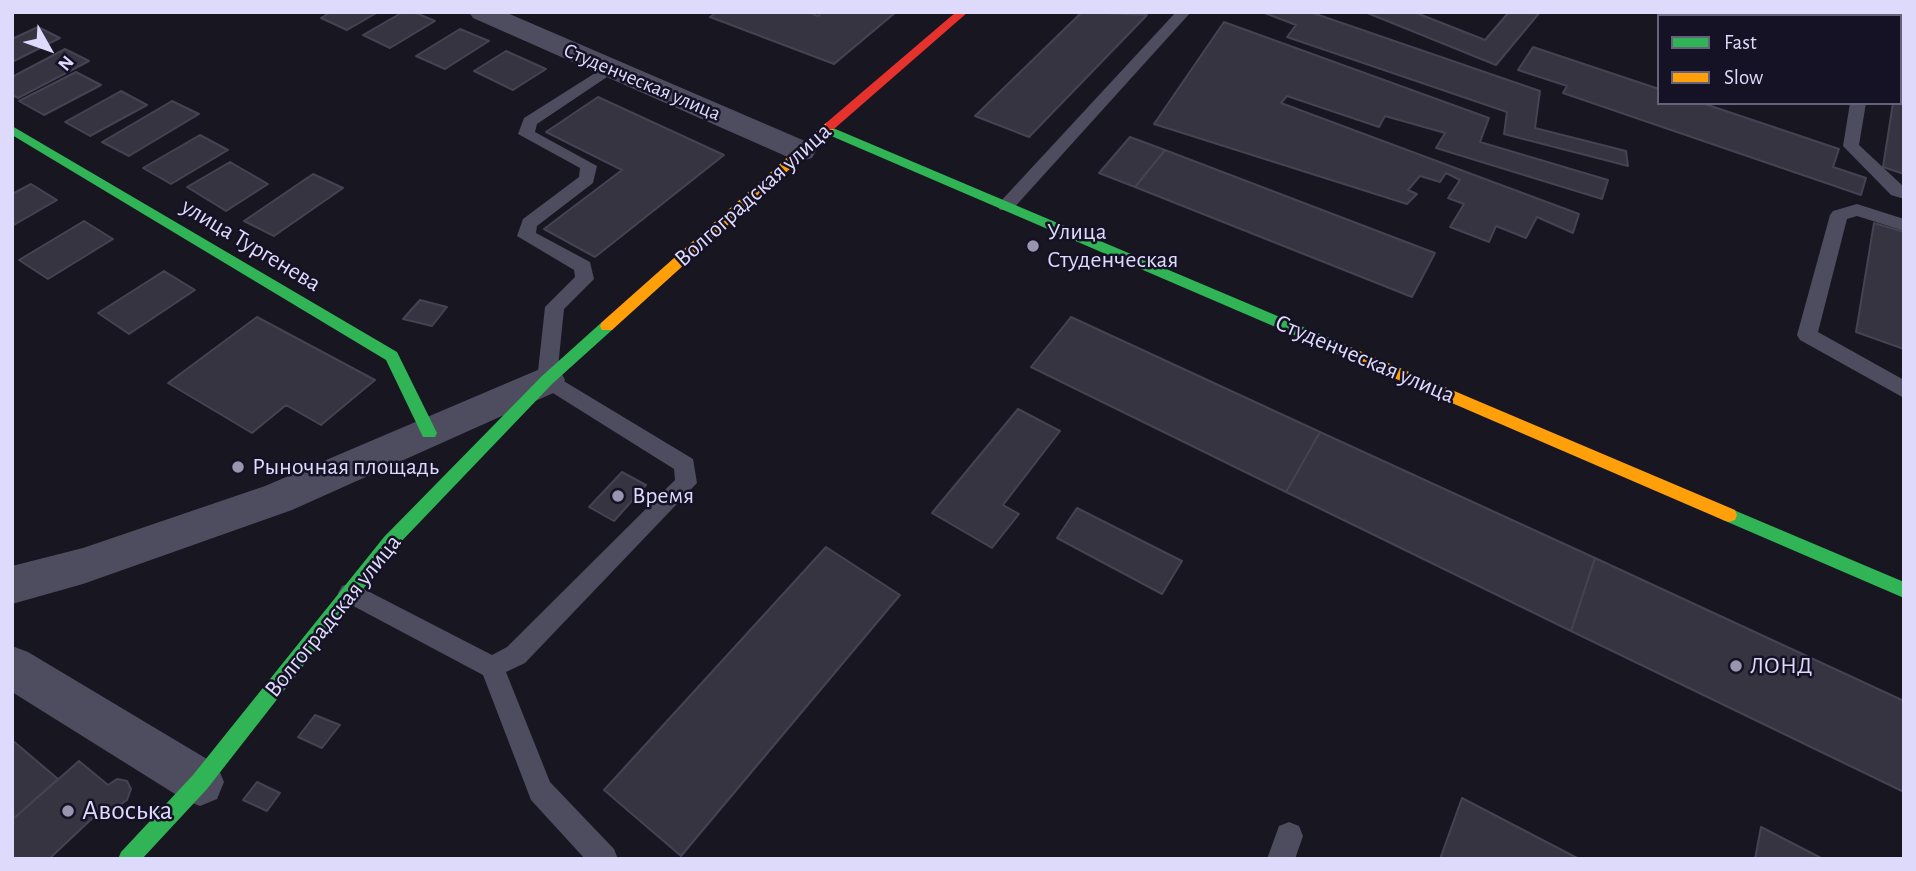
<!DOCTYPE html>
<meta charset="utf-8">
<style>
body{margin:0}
#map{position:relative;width:1916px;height:871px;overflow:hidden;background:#181621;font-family:"Alegreya Sans",sans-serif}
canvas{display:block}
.frame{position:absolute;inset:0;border:14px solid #dedafb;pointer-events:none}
.legend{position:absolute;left:1657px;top:14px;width:245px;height:91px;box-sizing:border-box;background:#151225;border:2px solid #65627b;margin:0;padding:9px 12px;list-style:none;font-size:21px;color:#dedafb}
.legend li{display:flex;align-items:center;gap:14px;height:35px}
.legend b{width:35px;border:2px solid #65627b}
.north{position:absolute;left:14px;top:14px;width:70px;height:70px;-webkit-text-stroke:5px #151225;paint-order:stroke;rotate:130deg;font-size:19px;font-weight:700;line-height:28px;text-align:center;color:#dedafb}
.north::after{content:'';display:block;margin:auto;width:24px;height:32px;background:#dedafb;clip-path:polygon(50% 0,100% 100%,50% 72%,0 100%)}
</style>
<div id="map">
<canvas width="1916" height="871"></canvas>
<div class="frame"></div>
<ul class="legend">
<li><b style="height:9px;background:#30b455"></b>Fast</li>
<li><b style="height:9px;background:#ff9f0a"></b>Slow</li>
</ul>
<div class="north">N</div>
</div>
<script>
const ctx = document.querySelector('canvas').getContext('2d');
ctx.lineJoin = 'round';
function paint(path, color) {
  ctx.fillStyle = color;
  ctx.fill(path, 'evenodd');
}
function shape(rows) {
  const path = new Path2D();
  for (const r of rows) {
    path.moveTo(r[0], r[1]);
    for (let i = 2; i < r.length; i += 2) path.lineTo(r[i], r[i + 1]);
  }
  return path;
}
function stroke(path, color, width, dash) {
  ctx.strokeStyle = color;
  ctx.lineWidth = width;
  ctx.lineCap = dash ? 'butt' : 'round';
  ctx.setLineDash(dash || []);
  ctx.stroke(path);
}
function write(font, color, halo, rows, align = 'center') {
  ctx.font = font + ' "Alegreya Sans",sans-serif';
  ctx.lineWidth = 5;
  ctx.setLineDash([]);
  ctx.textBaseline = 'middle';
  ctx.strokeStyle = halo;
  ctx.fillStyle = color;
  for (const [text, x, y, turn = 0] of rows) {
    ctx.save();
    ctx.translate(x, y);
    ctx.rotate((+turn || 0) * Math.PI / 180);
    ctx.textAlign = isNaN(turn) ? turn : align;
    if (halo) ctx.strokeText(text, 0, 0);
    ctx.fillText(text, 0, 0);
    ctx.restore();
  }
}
const building = shape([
 [331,12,378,12,347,30,321,18,331,12],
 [403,12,414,12,435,21,390,48,363,35,403,12],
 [717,12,808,12,818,16,822,12,896,12,834,64,710,17,717,12],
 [1082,12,1147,15,1029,137,975,116,1082,12],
 [1262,12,1310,12,1540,91,1535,128,1626,151,1628,166,1504,134,1507,112,1287,37,1296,25,1262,12],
 [1365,12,1414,12,1485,40,1509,12,1540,12,1496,65,1365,12],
 [1757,12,1823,12,1834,16,1760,16,1757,12],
 [1224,22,1489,118,1480,142,1608,180,1602,199,1436,148,1445,133,1385,116,1379,127,1287,96,1281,103,1579,214,1573,233,1537,217,1526,238,1496,226,1489,242,1450,227,1464,204,1448,198,1460,180,1446,173,1440,182,1420,176,1408,190,1417,194,1407,204,1154,124,1224,22],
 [38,27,60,38,12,62,12,39,38,27],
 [460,29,489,41,445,69,416,56,460,29],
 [1533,47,1659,89,1659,103,1702,103,1839,149,1833,167,1866,178,1861,195,1563,93,1567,86,1518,70,1533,47],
 [65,49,89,61,18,98,12,95,12,77,65,49],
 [506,51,546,69,513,90,474,71,506,51],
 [76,72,101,85,44,115,19,101,76,72],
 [1900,84,1904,85,1904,174,1883,167,1893,103,1900,103,1900,84],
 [121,91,147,105,90,136,65,122,121,91],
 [598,97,724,155,595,257,544,229,622,170,546,132,598,97],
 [172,101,199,114,129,156,102,142,172,101],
 [200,135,228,150,171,184,143,168,200,135],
 [1130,137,1165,150,1135,187,1099,173,1130,137],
 [1165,150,1435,253,1412,297,1135,187,1165,150],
 [230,162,268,184,226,211,187,187,230,162],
 [313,174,343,188,274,236,244,221,313,174],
 [31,184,57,200,12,226,12,194,31,184],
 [84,221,113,239,48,279,19,260,84,221],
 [1874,223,1904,232,1904,349,1856,332,1874,223],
 [164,271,195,290,129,334,98,313,164,271],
 [420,300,447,307,432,326,403,319,420,300],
 [257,317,375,380,321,425,286,405,252,433,168,383,257,317],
 [1071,317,1320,432,1286,492,1031,367,1071,317],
 [1018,409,1060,431,1003,505,1019,514,992,548,932,513,1018,409],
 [1320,432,1595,558,1571,631,1286,492,1320,432],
 [622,472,646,485,614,521,589,507,622,472],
 [1077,508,1182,561,1162,594,1057,538,1077,508],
 [826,547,900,595,681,856,604,790,826,547],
 [1595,558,1904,701,1904,792,1571,631,1595,558],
 [315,715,340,725,322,748,298,737,315,715],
 [12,740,58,779,13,819,12,818,12,740],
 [79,761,108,785,117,779,127,781,131,789,127,800,110,812,99,812,49,859,12,859,12,820,79,761],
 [257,782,280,793,267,811,243,800,257,782],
 [1462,798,1579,859,1440,859,1462,798],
 [1761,827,1823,859,1755,859,1761,827]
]);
paint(building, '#373442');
stroke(building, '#454254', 2);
paint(shape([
 [1176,12,1191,12,1012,210,1000,210,997,206,1000,202,1176,12],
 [1867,12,1881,12,1880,16,1866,16,1867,12],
 [1900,46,1904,46,1904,55,1900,55,1900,46],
 [611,63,619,68,616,71,537,124,535,132,597,166,593,183,537,226,536,233,590,262,594,279,564,309,557,377,693,459,697,483,525,663,506,672,550,782,614,849,618,859,585,859,531,800,483,675,342,600,338,593,342,586,350,583,358,586,492,655,507,647,675,480,674,469,540,385,537,380,545,307,575,277,574,270,517,236,523,219,579,177,580,168,518,134,524,118,611,63],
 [1900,66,1904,67,1904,77,1900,76,1900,66],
 [1850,103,1866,103,1859,145,1904,187,1904,199,1891,195,1843,146,1850,103],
 [1857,204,1904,219,1904,231,1857,216,1847,219,1818,332,1904,380,1904,398,1800,340,1797,335,1830,215,1833,211,1857,204],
 [1289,822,1299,826,1303,836,1295,859,1267,859,1279,826,1289,822]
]), '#4e4c5f');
paint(shape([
 [469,12,505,12,812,144,816,151,812,158,801,161,790,158,473,18,469,12],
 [547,366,560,370,565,380,560,390,292,510,83,584,12,604,12,566,83,548,265,486,547,366],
 [12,646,28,652,217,765,224,782,217,799,200,806,183,799,12,692,12,646]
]), '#4e4c5f');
paint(shape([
 [826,125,1346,345,1348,349,1341,355,1336,353,822,132,822,126,826,125],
 [12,126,397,352,437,433,435,437,423,437,386,360,12,135,12,126],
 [607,321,614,326,612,330,552,384,396,547,207,789,142,859,118,859,121,852,193,775,384,537,542,376,602,322,607,321],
 [1729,508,1904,582,1904,598,1723,520,1721,515,1723,510,1729,508]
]), '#30b455');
paint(shape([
 [830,122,834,123,834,129,612,330,602,330,600,326,602,322,826,123,830,122],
 [1341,343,1735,510,1737,515,1735,520,1729,522,1723,520,1336,353,1334,349,1341,343]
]), '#ff9f0a');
paint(shape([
 [956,12,968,12,834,129,826,129,826,123,956,12]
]), '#e5322d');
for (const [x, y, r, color] of [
 [1033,246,7,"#9995af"],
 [238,467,7,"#9995af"],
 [618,496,7,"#9995af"],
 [1736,666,7,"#9995af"],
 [68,811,7,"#9995af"]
]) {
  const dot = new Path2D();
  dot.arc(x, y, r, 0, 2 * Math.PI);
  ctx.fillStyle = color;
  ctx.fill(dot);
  stroke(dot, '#151225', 2.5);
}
write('21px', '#dedafb', '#151225', [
 ["Студенческая улица",642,82,23]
]);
write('24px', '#dedafb', '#151225', [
 ["Волгоградская улица",753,195,-42],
 ["улица Тургенева",251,245,31],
 ["Студенческая улица",1365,359,23],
 ["Волгоградская улица",333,616,-51]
]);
write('24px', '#dedafb', '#151225', [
 ["Улица",1047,232],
 ["Студенческая",1047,260],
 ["Рыночная площадь",252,467],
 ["Время",632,496],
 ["ЛОНД",1750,666]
], 'left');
write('28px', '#dedafb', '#151225', [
 ["Авоська",82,811]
], 'left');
</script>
